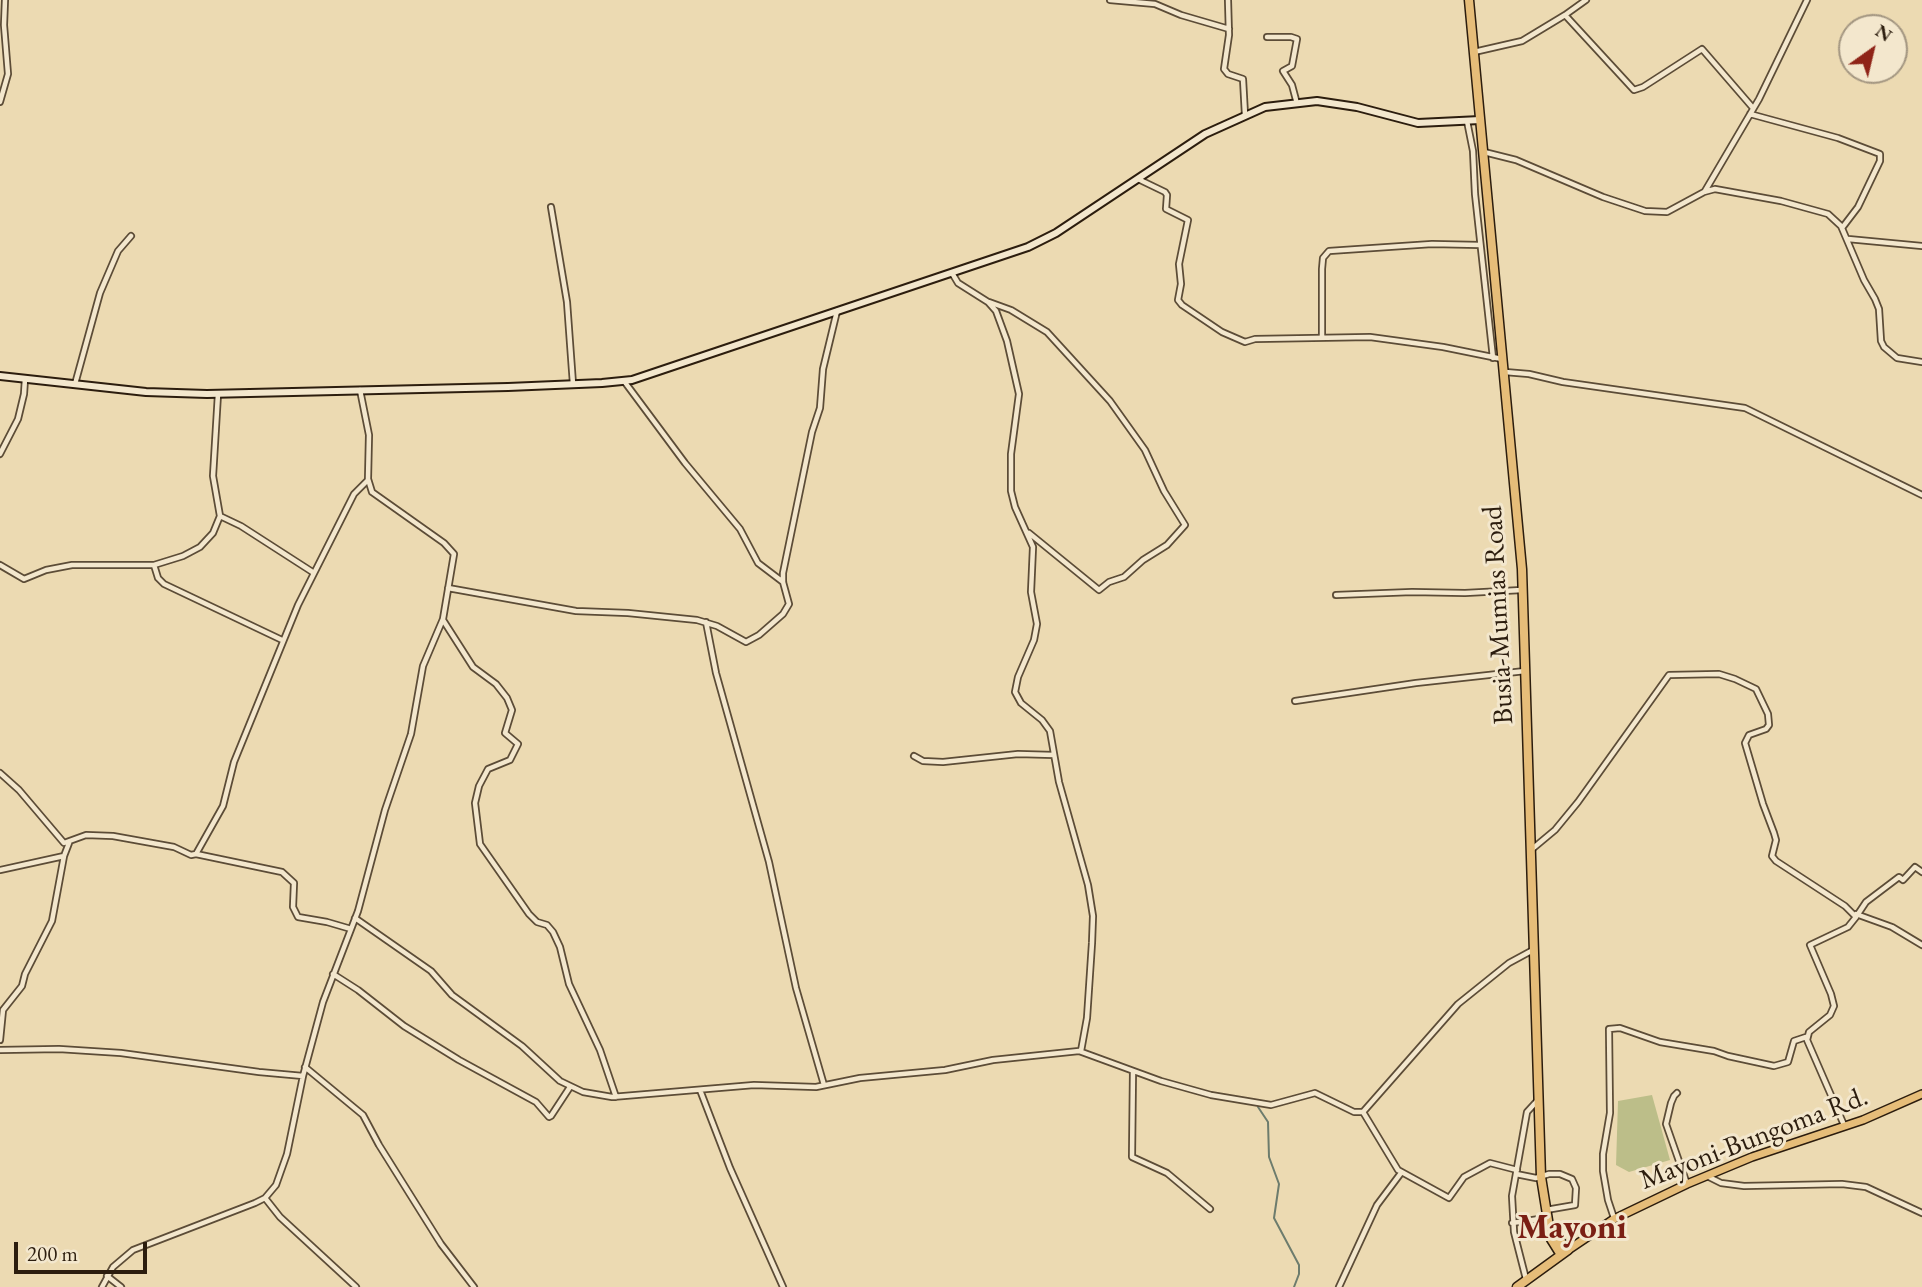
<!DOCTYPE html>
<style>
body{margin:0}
#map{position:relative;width:1922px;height:1287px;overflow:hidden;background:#ecdab2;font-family:"EB Garamond",serif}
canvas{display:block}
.north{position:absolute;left:1838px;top:14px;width:70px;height:70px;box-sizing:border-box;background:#f3e7cd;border:2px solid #a39681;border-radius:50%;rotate:34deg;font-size:19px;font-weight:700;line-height:28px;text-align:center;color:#2c1d0e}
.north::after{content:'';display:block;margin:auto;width:24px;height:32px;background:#8f2418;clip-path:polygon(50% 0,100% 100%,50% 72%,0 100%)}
.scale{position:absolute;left:14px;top:1242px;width:133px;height:32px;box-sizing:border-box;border:4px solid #2c1d0e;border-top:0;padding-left:9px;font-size:21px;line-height:24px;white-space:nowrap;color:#2c1d0e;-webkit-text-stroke:5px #f3e7cd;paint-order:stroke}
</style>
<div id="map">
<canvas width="1922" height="1287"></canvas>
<div class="north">N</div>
<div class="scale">200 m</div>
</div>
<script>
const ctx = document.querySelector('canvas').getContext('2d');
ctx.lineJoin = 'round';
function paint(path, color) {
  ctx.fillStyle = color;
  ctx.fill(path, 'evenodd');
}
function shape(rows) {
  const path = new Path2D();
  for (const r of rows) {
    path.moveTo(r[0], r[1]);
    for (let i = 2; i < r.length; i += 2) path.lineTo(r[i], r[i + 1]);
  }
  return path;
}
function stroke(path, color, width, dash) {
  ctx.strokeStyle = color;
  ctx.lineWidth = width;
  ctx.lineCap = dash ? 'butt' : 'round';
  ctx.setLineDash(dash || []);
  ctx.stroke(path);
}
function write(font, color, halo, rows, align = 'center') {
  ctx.font = font + ' "EB Garamond",serif';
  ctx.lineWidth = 6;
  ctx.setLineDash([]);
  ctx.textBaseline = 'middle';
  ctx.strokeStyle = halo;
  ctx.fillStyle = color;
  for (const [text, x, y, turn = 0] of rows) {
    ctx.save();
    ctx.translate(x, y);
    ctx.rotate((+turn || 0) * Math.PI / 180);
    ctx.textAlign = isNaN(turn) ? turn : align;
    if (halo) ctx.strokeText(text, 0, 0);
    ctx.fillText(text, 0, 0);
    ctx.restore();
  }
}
paint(shape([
 [1652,1095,1670,1160,1629,1172,1616,1165,1618,1101]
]), '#bcbe89');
stroke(shape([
 [1258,1107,1268,1122,1269,1157,1279,1184,1274,1218,1299,1265,1299,1274,1294,1287]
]), '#6d7c6d', 2);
const street = shape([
 [1110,0,1155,4,1181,15,1229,29],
 [1228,0,1229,35,1224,69,1228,74,1243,79,1245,115],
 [1565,15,1586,0],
 [1267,37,1291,37,1297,39,1292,66,1283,71,1292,85,1296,100],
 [1474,52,1522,41,1565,15,1634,90,1643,87,1702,49,1753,108],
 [0,102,8,74,4,25,5,0],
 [1750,114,1838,138,1880,154,1880,161,1858,207,1842,228],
 [1467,121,1473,151,1475,194,1493,358],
 [1484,152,1516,160,1603,197,1645,211,1667,212,1704,192,1715,189,1781,201,1828,214,1841,226,1864,280,1875,299,1879,309,1881,341,1884,347,1897,358,1922,362],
 [1138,179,1165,192,1167,195,1166,209,1188,220,1179,264,1181,284,1178,300,1182,305,1222,332,1245,342,1255,339,1370,337,1443,347,1502,359],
 [1705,191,1759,99,1807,0],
 [551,207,567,302,573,384],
 [1848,239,1922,246],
 [952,273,958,283,988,302,996,311,1007,341,1019,394,1011,454,1011,491,1015,507,1033,547,1031,592,1037,624,1034,640,1018,677,1015,692,1021,703,1042,720,1050,731,1059,782,1088,885,1093,916,1092,943,1087,1018,1081,1051],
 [989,302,1011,310,1047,332,1110,401,1145,450,1164,491,1185,525,1167,545,1143,560,1124,577,1109,582,1099,590,1029,533],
 [1322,337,1322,269,1323,258,1329,251,1432,244,1480,245],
 [1505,372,1529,374,1563,382,1745,408,1922,495],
 [624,381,685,463,740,529,758,563,783,582],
 [75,384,100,293,118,251,131,236],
 [0,454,18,419,24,394,25,379],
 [220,516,241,526,314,573],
 [0,565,24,579,46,570,72,565,154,565,183,556,200,547,213,533,220,516,213,476,218,394],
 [154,565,158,578,164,584,282,640],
 [448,588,576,611,628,613,697,620,717,626,746,642,759,635,783,614,789,604,783,582,783,573,812,432,820,408,823,369,837,311],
 [1336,595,1412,592,1465,593,1522,590],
 [443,620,473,667,496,684,507,698,512,710,505,733,518,744,510,760,488,769,479,786,475,803,480,844,529,914,537,922,547,925,553,932,560,947,569,984,600,1050,616,1097],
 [706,622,716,673,769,862,796,988,824,1085],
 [1295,701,1416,683,1525,671],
 [914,756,923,761,943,762,1018,754,1054,755],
 [0,773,19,790,64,843,86,835,113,836,174,847,191,855,196,854,223,806,234,762,298,605,354,494,368,480],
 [1531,850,1555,830,1578,802,1669,675,1719,674,1735,679,1756,689,1768,714,1769,725,1766,729,1749,735,1745,743,1763,804,1774,833,1776,840,1772,856,1776,861,1845,906,1856,917,1848,927,1810,945,1831,994,1834,1006,1830,1015,1809,1032,1807,1040,1844,1125],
 [196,854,282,872,294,883,293,907,298,917,327,922,351,929],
 [0,870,64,856,69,843],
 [1856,914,1892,927,1922,945],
 [1858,914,1866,902,1899,877,1903,880,1915,867,1922,872],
 [355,918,431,971,452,995,522,1046,560,1081,583,1092,612,1097,754,1085,816,1087,860,1078,945,1070,993,1060,1079,1051,1161,1081,1211,1095,1271,1105,1315,1093,1354,1112,1363,1112,1458,1004,1509,963,1533,950],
 [333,974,358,990,404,1026,459,1060,536,1102,549,1117,551,1116,570,1087],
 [0,1040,3,1010,22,986,25,974,52,921,64,856],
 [0,1050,59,1049,121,1053,259,1072,303,1076],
 [305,1067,363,1115,379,1145,441,1244,474,1287],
 [1133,1071,1132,1157,1167,1173,1210,1209],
 [700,1090,730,1168,783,1287],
 [1677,1093,1674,1096,1671,1103,1666,1124,1687,1184],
 [1363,1112,1398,1170,1449,1198,1464,1177,1490,1163,1517,1170],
 [1516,1174,1536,1178,1549,1174,1560,1174,1572,1179,1576,1188,1575,1205,1546,1210],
 [1707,1176,1721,1183,1744,1186,1842,1184,1866,1187,1922,1213],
 [265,1198,280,1217,356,1287],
 [1614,1218,1608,1200,1603,1171,1603,1154,1610,1113,1609,1029,1620,1028,1660,1042,1714,1051,1728,1056,1774,1066,1788,1062,1794,1041,1806,1037],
 [1512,1223,1546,1218],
 [107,1276,121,1287],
 [1526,1279,1514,1232,1512,1196,1527,1112,1538,1100],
 [102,1287,113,1267,133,1250,255,1203,265,1198,276,1185,287,1154,303,1076,323,1002,358,911,385,810,411,734,423,666,443,619,454,554,444,543,372,492,368,479,369,435,360,390],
 [1339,1287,1377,1205,1401,1173]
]);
const secondary = shape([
 [0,376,146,392,207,394,508,387,602,383,632,380,1028,247,1056,233,1205,134,1265,107,1317,101,1357,107,1418,123,1480,120]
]);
const primary = shape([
 [1568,1250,1614,1219,1687,1184,1752,1157,1863,1120,1922,1094]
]);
const highway = shape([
 [1469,0,1522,569,1541,1177,1551,1239,1561,1255],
 [1517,1287,1568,1250,1549,1228]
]);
stroke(street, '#5c4c37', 8);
stroke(secondary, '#2c1d0e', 10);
stroke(primary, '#2c1d0e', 10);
stroke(highway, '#2c1d0e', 11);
stroke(street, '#f3e7cd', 4.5);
stroke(secondary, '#f3e7cd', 6);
stroke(primary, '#e6bd79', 7);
stroke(highway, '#e6bd79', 8);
write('28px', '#2c1d0e', '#f3e7cd', [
 ["Busia-Mumias Road",1499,615,-93],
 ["Mayoni-Bungoma Rd.",1754,1139,-21]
]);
write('bold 35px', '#7a1f14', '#f3e7cd', [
 ["Mayoni",1572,1228]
]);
</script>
